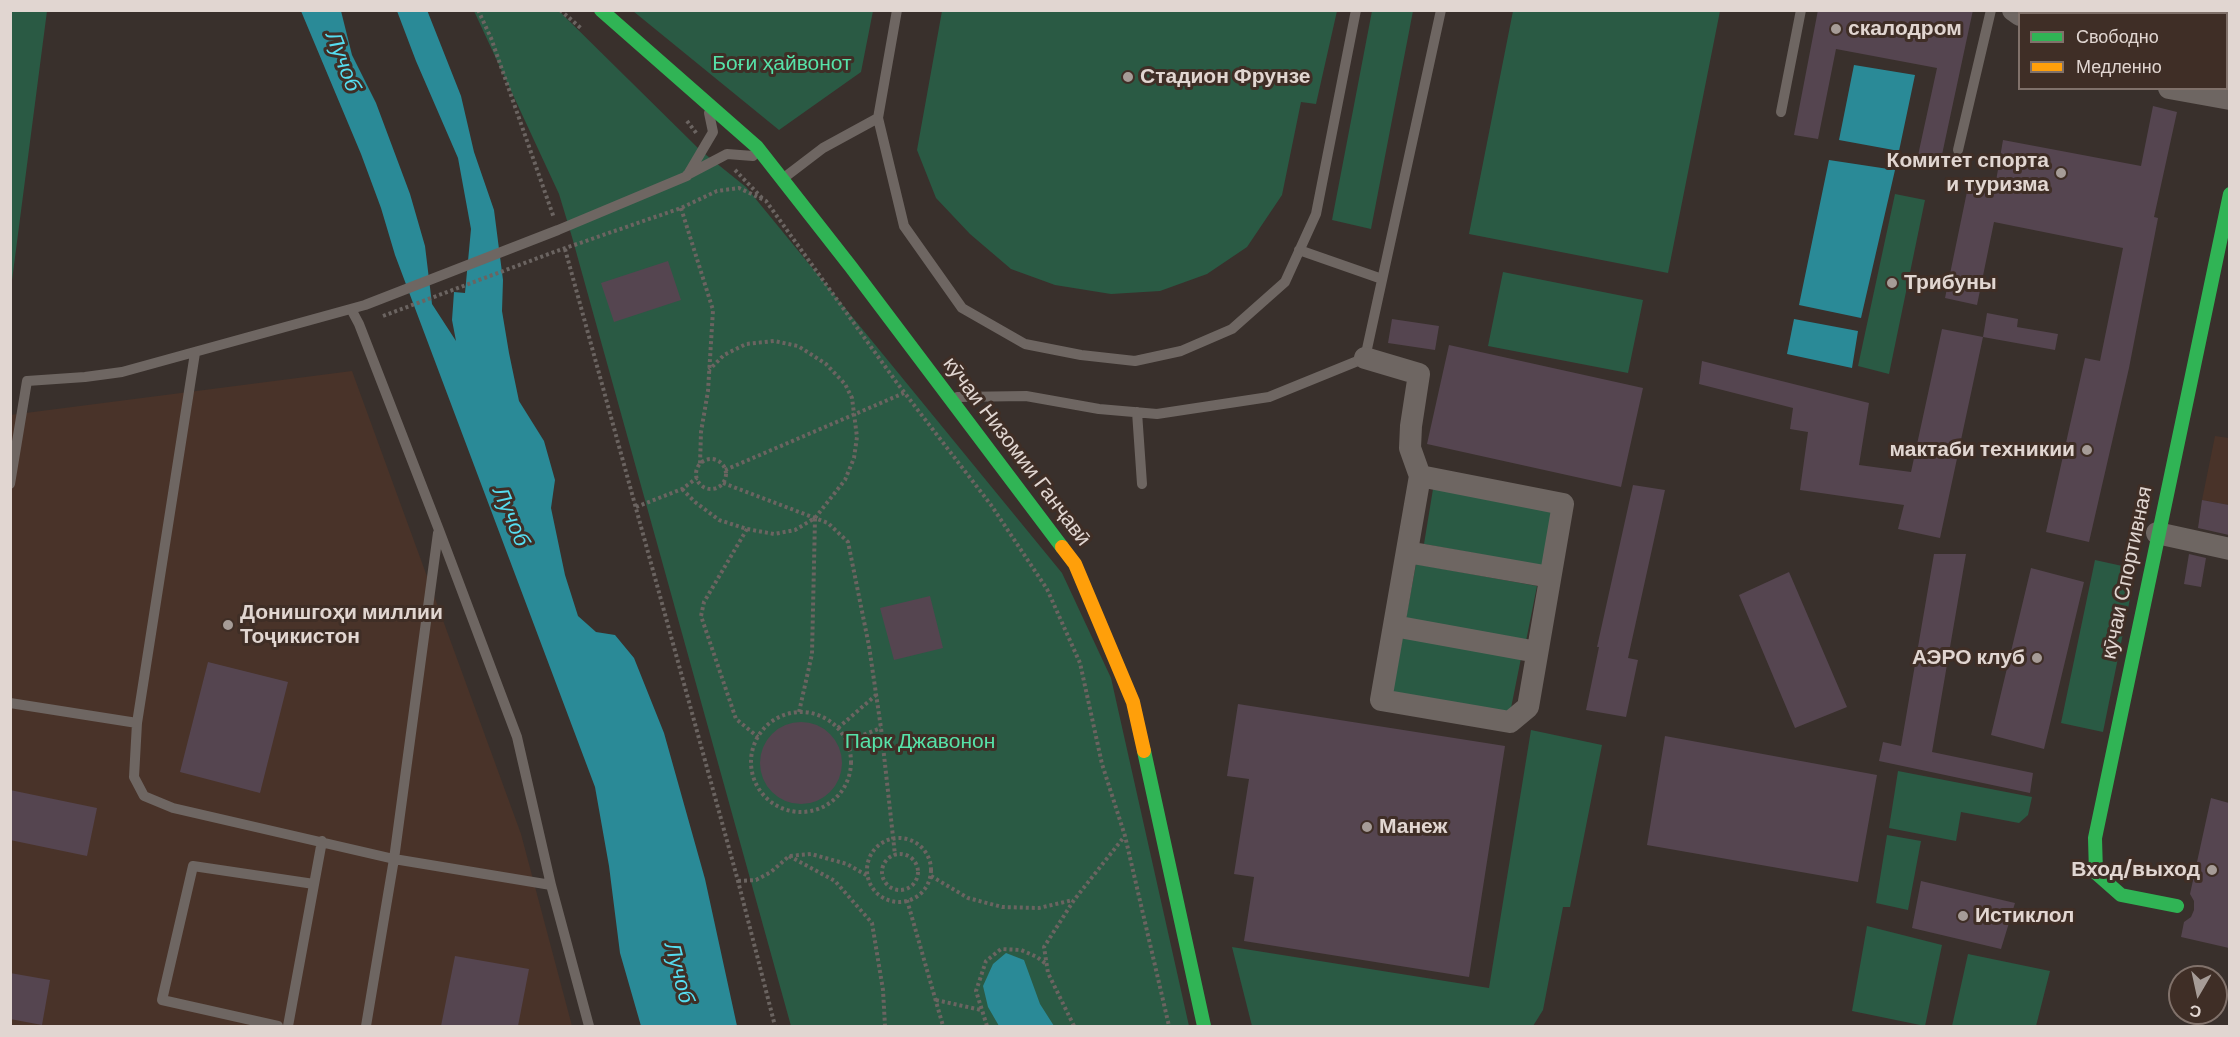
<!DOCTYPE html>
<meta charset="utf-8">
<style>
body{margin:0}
#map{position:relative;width:2240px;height:1037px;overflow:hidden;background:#39302c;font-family:"DM Sans",sans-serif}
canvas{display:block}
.frame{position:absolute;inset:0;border:12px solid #e1d6d1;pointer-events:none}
.legend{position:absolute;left:2018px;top:12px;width:210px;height:78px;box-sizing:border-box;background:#3f2e26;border:2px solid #80716a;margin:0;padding:8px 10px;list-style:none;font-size:18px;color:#e1d6d1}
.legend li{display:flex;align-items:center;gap:12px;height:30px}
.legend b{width:30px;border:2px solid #80716a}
.north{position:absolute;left:2168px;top:965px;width:60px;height:60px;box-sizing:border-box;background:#3f2e26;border:2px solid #80716a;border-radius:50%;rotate:189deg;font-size:16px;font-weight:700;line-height:24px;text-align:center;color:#e1d6d1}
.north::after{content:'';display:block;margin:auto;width:21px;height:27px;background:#a69c97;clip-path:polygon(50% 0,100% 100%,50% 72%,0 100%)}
</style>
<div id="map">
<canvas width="2240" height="1037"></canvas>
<div class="frame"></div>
<ul class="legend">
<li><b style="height:8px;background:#30b455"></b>Свободно</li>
<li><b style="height:8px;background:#ff9f0a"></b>Медленно</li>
</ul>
<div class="north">С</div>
</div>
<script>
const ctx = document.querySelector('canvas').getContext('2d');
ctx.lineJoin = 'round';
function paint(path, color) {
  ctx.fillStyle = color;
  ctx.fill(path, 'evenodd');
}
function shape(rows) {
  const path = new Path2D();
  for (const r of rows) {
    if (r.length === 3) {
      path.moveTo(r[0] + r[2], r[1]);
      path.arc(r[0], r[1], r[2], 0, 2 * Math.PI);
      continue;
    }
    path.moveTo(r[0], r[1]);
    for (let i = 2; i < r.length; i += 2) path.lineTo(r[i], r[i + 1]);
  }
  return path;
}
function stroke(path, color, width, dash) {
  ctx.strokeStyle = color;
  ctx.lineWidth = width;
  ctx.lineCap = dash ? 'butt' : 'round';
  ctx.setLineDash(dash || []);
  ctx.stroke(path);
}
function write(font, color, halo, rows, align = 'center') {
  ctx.font = font + ' "DM Sans",sans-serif';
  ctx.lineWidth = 6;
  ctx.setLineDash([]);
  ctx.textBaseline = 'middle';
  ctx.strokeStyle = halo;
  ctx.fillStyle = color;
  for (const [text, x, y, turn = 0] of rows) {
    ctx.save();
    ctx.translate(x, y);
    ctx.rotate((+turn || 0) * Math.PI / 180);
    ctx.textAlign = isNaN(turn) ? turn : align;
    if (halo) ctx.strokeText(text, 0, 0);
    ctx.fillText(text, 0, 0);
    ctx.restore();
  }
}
paint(shape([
 [352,371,521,834,572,1026,11,1026,10,415],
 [2215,436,2229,438,2229,505,2202,500]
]), '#493329');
paint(shape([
 [11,10,47,11,11,288,10,11],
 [474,11,559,11,700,150,746,187,1062,573,1111,678,1189,1026,791,1026,572,237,559,194],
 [633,11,873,11,861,72,779,130],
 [942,11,942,10,1337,11,1316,104,1301,102,1282,195,1247,247,1207,274,1160,291,1111,294,1055,285,1011,269,970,234,936,198,917,150],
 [1372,11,1413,11,1371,229,1332,220],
 [1513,11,1720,11,1668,273,1469,234],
 [1895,194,1925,200,1889,374,1858,366],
 [1503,272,1643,300,1628,373,1488,346],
 [1434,483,1554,505,1542,566,1424,544],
 [2095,560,2136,569,2103,732,2061,723],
 [1416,564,1537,586,1526,641,1406,618],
 [1403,636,1521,658,1510,713,1392,692],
 [1531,730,1602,745,1570,907,1563,907,1543,1010,1533,1026,1252,1026,1232,947,1489,988],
 [1898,771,2032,797,2028,815,2019,823,1961,812,1956,841,1889,828],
 [1887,835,1921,841,1908,910,1876,903],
 [1867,926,1942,945,1925,1026,1852,1011],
 [1968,954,2050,971,2036,1026,1952,1026]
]), '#2a5a44');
paint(shape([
 [427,10,461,96,474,152,494,210,503,280,502,311,509,353,519,401,544,441,555,480,551,508,565,575,578,616,596,632,615,635,634,658,664,733,705,879,737,1026,641,1026,620,953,609,866,595,787,395,255,381,208,361,154,301,11,341,11,352,55,376,103,410,194,425,246,432,304,456,341,452,320,454,292,465,293,471,229,458,158,416,61,397,11],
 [1854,65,1915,75,1899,151,1839,140],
 [1829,160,1895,170,1861,318,1799,305],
 [1794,319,1858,331,1852,368,1787,354],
 [1006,953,1024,960,1040,1004,1054,1026,999,1026,988,1007,983,986,993,964]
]), '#2a8a97');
paint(shape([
 [1818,10,1973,10,1940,164,1917,160,1937,68,1836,49,1818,139,1794,135],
 [2153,106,2177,112,2154,217,2158,218,2129,368,2089,542,2046,532,2085,358,2100,361,2123,248,1994,222,1977,305,1945,298,1969,182,1995,187,2003,140,2141,166],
 [668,261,681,300,614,322,601,283],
 [1987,313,2018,319,2017,327,2058,334,2055,350,1983,337],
 [1392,319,1439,326,1435,350,1388,343],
 [1942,329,1983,337,1940,538,1898,529,1904,505,1800,490,1808,432,1790,429,1793,408,1699,384,1702,361,1869,403,1859,465,1911,472],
 [1449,345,1643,388,1621,487,1427,444],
 [1633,485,1665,490,1628,658,1638,660,1626,717,1586,710,1599,647,1597,647],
 [2202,500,2229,505,2229,535,2198,528],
 [1934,554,1966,554,1932,752,2033,773,2030,793,1879,761,1883,742,1901,746],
 [2189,554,2206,558,2201,587,2184,584],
 [2031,568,2084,582,2044,749,1991,735],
 [1789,572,1847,707,1795,728,1739,595],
 [930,596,943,648,894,660,880,608],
 [208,662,288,682,260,793,180,772],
 [1238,704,1505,746,1469,977,1244,941,1254,877,1234,874,1249,779,1227,776],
 [801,763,41],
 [1665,736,1877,775,1858,882,1647,845],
 [10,790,97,808,87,856,10,840],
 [2211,798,2229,803,2229,948,2181,937,2184,922,2191,917,2194,910,2194,901,2190,894],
 [1921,881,2015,903,2001,949,1912,928],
 [455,956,529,969,518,1026,441,1026],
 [10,973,50,980,42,1025,10,1019]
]), '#554550');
stroke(shape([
 [478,10,491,38,554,218],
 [560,10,582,29],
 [687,121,697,134],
 [735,170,763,199],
 [681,208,713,310,708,391,701,432,700,464],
 [565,249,738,881,775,1026],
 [383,316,554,252,681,208,717,191,739,188,766,201,897,383,991,505,1047,589,1080,663,1102,764,1125,836,1169,1026],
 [711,474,15],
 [725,470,904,393],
 [723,483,828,523,848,542,869,646,881,728,895,855],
 [682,489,695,502,719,520,747,529,774,534,795,530,815,518,845,480,854,458,857,437,852,398,845,384,826,364,798,346,774,341,746,344,724,355,709,370],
 [636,507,682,489,697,478],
 [747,529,704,602,701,616,736,719,758,737],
 [799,712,812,654,815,519],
 [801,762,50],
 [838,728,876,695],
 [847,741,881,728],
 [899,870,32],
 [900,872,18],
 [789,856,835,881,872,923,883,990,885,1026],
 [931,876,968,898,1002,907,1039,908,1073,900],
 [738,881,756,880,771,872,789,856,811,854,847,864,868,876],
 [907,900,943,1026],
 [936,1000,981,1010],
 [987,1026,976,991,986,961,1001,949,1021,950,1037,957,1046,964],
 [1074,1026,1048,973,1044,947,1074,900,1124,837]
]), '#6b6461', 4, [3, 3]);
stroke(shape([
 [897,10,878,118,904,226,962,308,1025,344,1081,355,1135,361,1181,351,1232,329,1285,282,1316,214,1356,10],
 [1781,112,1801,10],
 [1958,150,1991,10],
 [687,175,727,154,753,156],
 [785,177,823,148,878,118],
 [1299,250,1382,279],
 [351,309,359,324,439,530,517,737,551,885,589,1026],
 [957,397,1026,396,1099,409,1157,414,1269,397,1365,358,1441,10],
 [1137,412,1142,484],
 [10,484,27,381,85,377,122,372,365,305,558,230,687,176,713,132,709,113],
 [438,533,394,859,551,885],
 [10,703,137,723,195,353],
 [137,723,134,777,144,796,173,808,394,859,366,1026],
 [278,1026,162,1000,193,866,314,884],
 [288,1026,322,841]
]), '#6e6662', 10);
stroke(shape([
 [2013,10,2020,15],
 [2169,88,2230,99],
 [1365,358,1419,374,1411,426,1410,448,1420,476,1381,700,1510,722,1528,707,1563,504,1420,476],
 [2157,533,2230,549],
 [1407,552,1550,577],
 [1394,626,1537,652]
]), '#6e6662', 22);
stroke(shape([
 [601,10,757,147,851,267,1062,547],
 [1144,751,1204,1026],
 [2177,906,2121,895,2096,873,2095,838,2230,194]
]), '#30b455', 14);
stroke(shape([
 [1062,547,1075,564,1133,702,1144,751]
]), '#ff9f0a', 14);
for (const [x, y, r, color] of [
 [1836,29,6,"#a69c97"],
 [1128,77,6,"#a69c97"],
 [2061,173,6,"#a69c97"],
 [1892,283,6,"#a69c97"],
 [2087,450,6,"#a69c97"],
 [228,625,6,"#a69c97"],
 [2037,658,6,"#a69c97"],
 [1367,827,6,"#a69c97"],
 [2212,870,6,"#a69c97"],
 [1963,916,6,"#a69c97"]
]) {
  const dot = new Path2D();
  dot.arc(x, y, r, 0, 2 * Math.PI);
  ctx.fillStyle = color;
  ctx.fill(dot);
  stroke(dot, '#3f2e26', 2);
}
write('bold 21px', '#e1d6d1', '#3f2e26', [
 ["скалодром",1848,29],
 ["Стадион Фрунзе",1140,77],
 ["Комитет спорта",2049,161,"right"],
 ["и туризма",2049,185,"right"],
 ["Трибуны",1904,283],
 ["мактаби техникии",2075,450,"right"],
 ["Донишгоҳи миллии",240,613],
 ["Тоҷикистон",240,637],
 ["АЭРО клуб",2025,658,"right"],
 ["Манеж",1379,827],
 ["Вход/выход",2200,870,"right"],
 ["Истиклол",1975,916]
], 'left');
write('21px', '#56e2a8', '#3f2e26', [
 ["Боғи ҳайвонот",782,64],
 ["Парк Джавонон",920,742]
]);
write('21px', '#e1d6d1', '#3f2e26', [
 ["кӯчаи Низомии Ганҷавӣ",1016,452,53],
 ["кӯчаи Спортивная",2128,573,-78]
]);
write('italic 22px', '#56ddf0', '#3f2e26', [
 ["Лучоб",342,62,69],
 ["Лучоб",510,517,67],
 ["Лучоб",678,973,75]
]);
</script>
